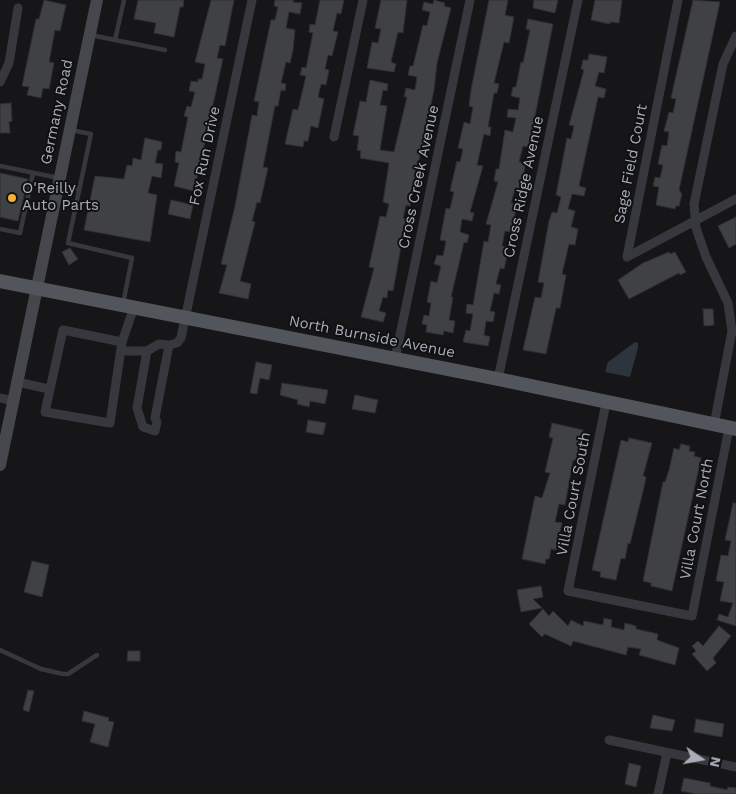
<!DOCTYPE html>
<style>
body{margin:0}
#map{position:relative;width:736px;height:794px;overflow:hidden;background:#161618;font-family:"Work Sans",sans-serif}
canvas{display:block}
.north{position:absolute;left:676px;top:734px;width:50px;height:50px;-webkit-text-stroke:4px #111113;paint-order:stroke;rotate:102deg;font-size:14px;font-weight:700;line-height:20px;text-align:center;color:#a8adb8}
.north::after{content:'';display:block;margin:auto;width:18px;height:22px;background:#a8adb8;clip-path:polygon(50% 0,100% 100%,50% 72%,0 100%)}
</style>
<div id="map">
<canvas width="736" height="794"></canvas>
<div class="north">N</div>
</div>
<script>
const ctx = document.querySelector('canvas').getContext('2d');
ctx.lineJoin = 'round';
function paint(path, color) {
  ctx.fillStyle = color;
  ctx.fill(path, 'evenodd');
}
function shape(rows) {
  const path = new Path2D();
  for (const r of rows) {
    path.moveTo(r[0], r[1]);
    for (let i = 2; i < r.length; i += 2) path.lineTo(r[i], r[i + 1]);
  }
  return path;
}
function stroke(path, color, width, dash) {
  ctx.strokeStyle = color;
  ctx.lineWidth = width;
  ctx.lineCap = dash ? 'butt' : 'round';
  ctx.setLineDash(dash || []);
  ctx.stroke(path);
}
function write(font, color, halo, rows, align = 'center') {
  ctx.font = font + ' "Work Sans",sans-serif';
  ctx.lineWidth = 4;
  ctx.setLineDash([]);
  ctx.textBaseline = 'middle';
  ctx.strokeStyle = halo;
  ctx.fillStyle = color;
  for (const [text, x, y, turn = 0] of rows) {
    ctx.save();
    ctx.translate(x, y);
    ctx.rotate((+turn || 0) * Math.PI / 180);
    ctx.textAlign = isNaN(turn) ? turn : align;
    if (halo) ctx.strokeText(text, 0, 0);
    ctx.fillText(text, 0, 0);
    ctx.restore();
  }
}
paint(shape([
 [635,342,638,343,638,348,630,377,605,372,608,362]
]), '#2c353c');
const building = shape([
 [44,0,66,5,60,31,55,30,49,62,54,63,49,89,43,88,41,98,27,95,29,87,22,86,36,19,39,19,44,0],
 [138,0,184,0,183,7,180,7,174,37,154,33,156,23,134,19,138,0],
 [211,0,234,0,225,46,220,45,217,58,223,59,194,191,174,186,179,163,175,162,176,151,181,152,188,117,184,116,187,106,191,107,195,92,189,91,191,81,198,82,198,79,202,79,205,64,195,62,211,0],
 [275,0,293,0,293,2,302,3,300,14,289,12,286,28,295,30,293,50,290,63,286,62,281,83,286,84,285,91,281,90,278,106,275,106,263,167,268,168,260,203,257,202,252,221,255,222,240,281,251,284,248,299,219,293,227,265,221,264,235,206,252,115,257,116,259,102,254,101,271,20,275,20,278,7,274,6,275,0],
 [320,0,344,0,341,14,337,13,333,31,338,32,332,56,328,55,325,69,329,70,326,85,321,84,318,97,324,99,318,128,311,126,308,141,304,141,303,147,285,144,293,109,298,110,306,76,300,75,302,67,306,68,313,33,309,32,310,24,315,25,320,0],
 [381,0,407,0,403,33,398,32,391,62,396,64,394,72,367,68,372,42,378,43,381,29,375,28,381,0],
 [434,0,445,3,444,6,451,8,437,63,434,90,417,170,416,169,410,206,406,205,403,218,406,219,393,291,388,290,387,298,383,297,379,311,386,313,383,322,361,317,374,268,369,267,380,216,386,217,389,204,383,202,389,163,360,158,361,151,357,150,359,136,353,135,360,101,366,102,370,80,388,84,387,91,383,90,380,105,387,106,380,150,394,152,407,97,404,97,406,88,415,90,417,77,408,75,410,66,413,66,423,25,427,26,430,12,422,10,424,2,433,4,434,0],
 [489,0,508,0,505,15,514,17,509,43,504,42,494,83,499,84,497,93,494,93,488,127,491,127,490,136,484,134,477,165,483,166,470,212,474,213,472,221,462,219,460,232,469,235,467,243,464,242,451,297,453,297,449,320,455,321,453,333,444,331,443,335,426,332,427,325,422,324,424,315,429,316,431,303,427,302,431,281,437,283,441,266,434,264,437,255,443,256,446,241,440,240,446,208,450,209,454,192,450,191,457,161,460,162,463,149,458,148,464,122,470,124,473,107,469,106,471,90,489,0],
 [534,0,558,0,555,13,533,8,534,0],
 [595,0,622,0,619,23,610,22,610,24,591,20,595,0],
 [693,0,720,2,679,190,682,194,679,206,676,206,675,209,656,205,659,187,653,186,655,177,660,178,663,165,658,164,662,145,667,146,669,132,664,131,669,112,673,113,676,99,671,98,693,0],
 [528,19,553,24,529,147,523,146,519,162,526,163,520,190,515,189,511,203,517,204,511,232,505,231,502,246,509,247,504,269,500,268,496,284,501,285,499,294,494,293,490,311,495,312,493,322,486,321,484,335,490,337,488,346,463,342,466,330,470,331,473,314,466,313,467,304,473,305,484,241,488,242,491,225,486,224,498,182,494,181,496,169,499,169,505,130,513,132,516,118,507,117,508,109,518,110,520,98,511,96,513,87,516,87,521,62,523,63,530,30,526,29,528,19],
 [589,54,607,57,604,73,599,72,595,86,606,89,604,98,598,97,579,186,586,188,584,196,572,194,568,209,575,211,571,227,578,229,575,245,569,244,562,274,566,275,560,308,556,308,546,354,523,350,535,297,541,298,544,283,538,282,549,221,552,212,557,213,561,197,556,195,567,138,571,139,574,126,569,125,584,70,581,69,583,60,588,60,589,54],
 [11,103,12,121,9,122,10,133,0,133,0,104,11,103],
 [145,138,162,142,161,150,158,150,155,163,163,164,161,178,152,176,148,193,157,195,150,242,84,230,95,176,124,179,127,165,132,166,133,158,141,160,145,138],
 [0,173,28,179,18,221,0,217,0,173],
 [171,200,193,205,190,219,168,214,171,200],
 [736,217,736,244,729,248,718,226,736,217],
 [70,248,78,259,69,265,62,252,70,248],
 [669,252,670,254,675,252,686,272,680,275,679,273,629,299,618,280,643,263,669,252],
 [703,309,713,309,714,325,704,326,703,309],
 [256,362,272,365,269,380,260,378,257,394,250,393,256,362],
 [282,383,328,390,325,404,310,401,309,407,297,404,298,400,280,395,282,383],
 [355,395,378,400,375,413,352,409,355,395],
 [308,420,326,423,323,435,306,432,308,420],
 [552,423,583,430,576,461,573,460,565,505,559,504,555,522,562,523,556,550,551,549,549,559,546,559,545,564,522,559,535,496,542,498,550,473,545,472,553,438,549,437,552,423],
 [629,438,652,443,643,476,646,477,644,487,630,544,628,543,625,559,621,558,616,580,600,577,601,572,592,570,621,440,628,442,629,438],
 [681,444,690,446,689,451,695,452,694,456,701,458,672,591,651,586,651,583,643,581,663,482,665,482,669,470,674,448,679,450,681,444],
 [733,503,736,503,736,626,717,620,719,614,728,617,733,603,720,601,724,582,716,581,721,555,728,556,731,541,725,540,733,503],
 [32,561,49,565,42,597,24,592,32,561],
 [541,586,543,597,533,599,542,608,521,612,517,590,541,586],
 [543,609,549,616,553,611,568,626,571,620,583,626,584,621,603,625,604,618,612,620,611,627,624,630,625,623,636,626,636,629,658,634,657,640,679,648,675,665,639,655,641,649,628,647,626,655,573,641,571,646,545,634,542,637,529,624,543,609],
 [719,626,731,636,713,658,716,663,707,671,692,654,696,651,692,646,698,641,703,646,719,626],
 [128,651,140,651,140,661,127,661,128,651],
 [28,690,34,691,29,712,23,710,28,690],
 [84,711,109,718,108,721,114,722,108,747,90,742,95,724,82,721,84,711],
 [653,715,675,720,672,731,650,728,653,715],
 [696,719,724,724,722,737,694,732,696,719],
 [629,763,641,766,636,787,625,784,629,763],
 [684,778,710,783,710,786,727,790,728,787,736,788,736,794,696,794,681,791,684,778]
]);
paint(building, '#404145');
stroke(building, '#303034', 1);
stroke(shape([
 [91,35,115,40,124,0],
 [115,40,165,50],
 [71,130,91,134,68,243,132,258,123,304],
 [0,166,59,178],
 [59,186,79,189],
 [0,229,20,233,33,173],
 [0,650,41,669,63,674,68,674,97,655]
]), '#37383d', 4.5);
stroke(shape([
 [678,0,627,257,736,199],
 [0,82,9,63,18,8],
 [334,137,363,0],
 [122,342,63,330,45,412,110,423,122,342,134,307],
 [121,351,147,351,137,408,143,427,155,431,157,422,155,418,169,345,177,343,181,338,252,0],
 [147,351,159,344,169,345],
 [395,359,470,0],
 [498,379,578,0],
 [17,382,49,389],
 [0,398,13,401],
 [606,403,568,591,692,616,729,428],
 [714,425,732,331,728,303,706,257,696,228,694,204,723,64,736,36],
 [609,740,736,767],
 [658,794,667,753]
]), '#37383d', 9);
stroke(shape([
 [0,465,97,0]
]), '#45474d', 12);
stroke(shape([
 [0,281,498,379,736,429]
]), '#53555c', 14);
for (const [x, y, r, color] of [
 [12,198,5,"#f2b134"]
]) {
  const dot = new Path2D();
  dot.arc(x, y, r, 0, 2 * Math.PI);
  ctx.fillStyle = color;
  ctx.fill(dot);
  stroke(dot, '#111113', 2);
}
write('15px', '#a8adb8', '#111113', [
 ["Germany Road",57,112,-78],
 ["Fox Run Drive",205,156,-78],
 ["Sage Field Court",631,164,-79],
 ["Cross Creek Avenue",419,177,-78],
 ["Cross Ridge Avenue",524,187,-78],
 ["North Burnside Avenue",372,337,11],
 ["Villa Court South",574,494,-79],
 ["Villa Court North",697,519,-79]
]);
write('15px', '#a8adb8', '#111113', [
 ["O'Reilly",22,189],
 ["Auto Parts",22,206]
], 'left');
</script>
